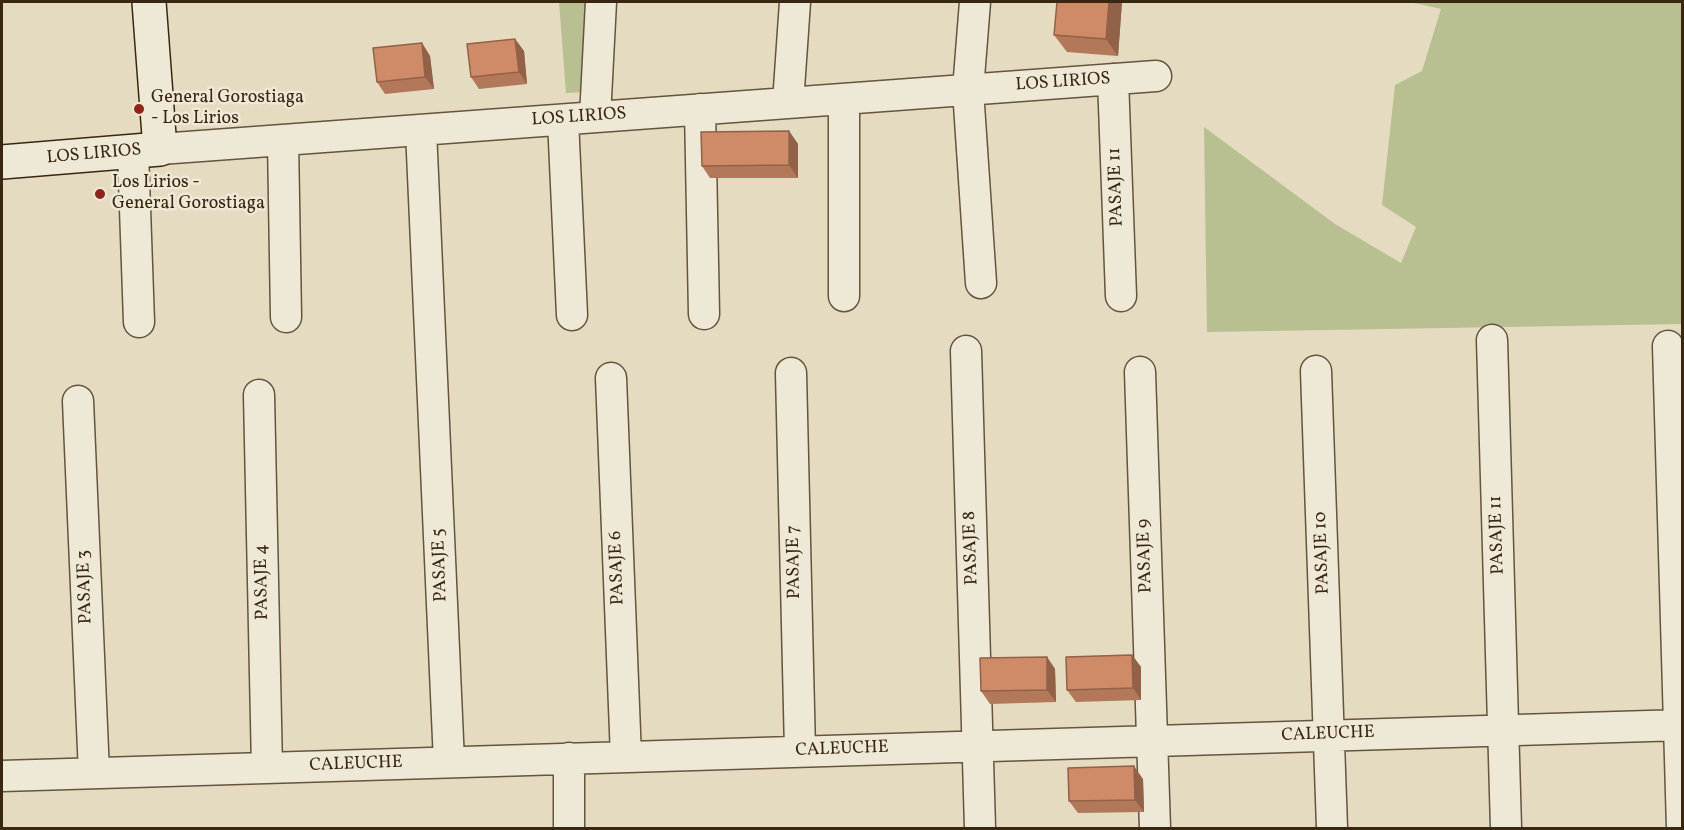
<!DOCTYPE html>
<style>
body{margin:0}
#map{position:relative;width:1684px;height:830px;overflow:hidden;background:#e5dbc0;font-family:Vollkorn,serif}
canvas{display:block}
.frame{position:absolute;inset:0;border:3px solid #3a2712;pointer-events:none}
</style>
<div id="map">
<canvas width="1684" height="830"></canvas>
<div class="frame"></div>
</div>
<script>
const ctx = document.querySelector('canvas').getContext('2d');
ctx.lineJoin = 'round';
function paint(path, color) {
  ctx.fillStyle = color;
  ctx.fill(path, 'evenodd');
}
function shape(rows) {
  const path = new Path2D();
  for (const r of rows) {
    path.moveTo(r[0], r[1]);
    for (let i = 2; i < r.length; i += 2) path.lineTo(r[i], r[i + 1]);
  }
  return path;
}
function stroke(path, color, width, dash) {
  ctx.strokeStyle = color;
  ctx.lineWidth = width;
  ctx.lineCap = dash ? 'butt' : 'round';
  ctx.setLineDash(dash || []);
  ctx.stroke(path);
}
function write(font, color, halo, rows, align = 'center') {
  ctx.font = font + ' Vollkorn,serif';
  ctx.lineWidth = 5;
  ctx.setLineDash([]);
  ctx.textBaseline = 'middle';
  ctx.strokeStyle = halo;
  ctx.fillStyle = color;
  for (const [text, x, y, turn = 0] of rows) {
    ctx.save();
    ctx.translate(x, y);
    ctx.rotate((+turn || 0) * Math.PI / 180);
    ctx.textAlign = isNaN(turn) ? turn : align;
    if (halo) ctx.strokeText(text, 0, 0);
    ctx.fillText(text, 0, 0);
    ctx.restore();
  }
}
paint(shape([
 [559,2,589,2,587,92,566,93],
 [1410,2,1682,2,1682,324,1207,332,1204,127,1335,224,1401,263,1416,227,1382,205,1395,85,1422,71,1441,9]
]), '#b8bf90');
const street = shape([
 [975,2,968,90,981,283],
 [1113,79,1121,296],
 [844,99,844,296],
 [788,103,795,2],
 [700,109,704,314],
 [595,117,601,2],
 [563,120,572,315],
 [421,130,449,762],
 [283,140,286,317],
 [160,149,1156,76],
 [133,152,139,322],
 [1492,340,1506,828],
 [1668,346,1682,828],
 [966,351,980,828],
 [1316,371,1332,828],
 [1140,372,1155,828],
 [791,373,800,751],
 [611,378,626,757],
 [259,395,267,768],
 [78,401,94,773],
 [569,758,569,828],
 [2,776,1682,725]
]);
const secondary = shape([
 [2,162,160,149,149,2]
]);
stroke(street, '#65543e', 33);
stroke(secondary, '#3a2712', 36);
stroke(street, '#eee8d6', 30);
stroke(secondary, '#eee8d6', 33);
paint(shape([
 [1122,2,1118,56,1067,52,1054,35],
 [515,39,524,51,527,84,479,89,471,77],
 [422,43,430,56,434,89,385,94,377,82],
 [789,131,798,144,798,178,710,178,702,166],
 [1132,655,1141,667,1141,700,1076,702,1067,690],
 [1047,657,1055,669,1056,702,990,704,981,691],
 [1143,779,1144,812,1078,813,1069,801]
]), '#b27859');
paint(shape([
 [1109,2,1122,2,1118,56,1106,39],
 [515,39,524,51,527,84,519,72],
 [422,43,430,56,434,89,425,77],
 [789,131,798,144,798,178,789,165],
 [1132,655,1141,667,1141,700,1133,688],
 [1047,657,1055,669,1056,702,1047,690],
 [1134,766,1143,779,1144,812,1135,800]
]), '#916148');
const building = shape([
 [1057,2,1109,2,1106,39,1054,35,1057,2],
 [515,39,519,72,471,77,467,44,515,39],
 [422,43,425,77,377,82,373,48,422,43],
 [789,131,789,165,702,166,701,132,789,131],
 [1132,655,1133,688,1067,690,1066,657,1132,655],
 [1047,657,1047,690,981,691,980,658,1047,657],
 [1134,766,1135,800,1069,801,1068,768,1134,766]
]);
paint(building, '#cf8b67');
stroke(building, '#916148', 1.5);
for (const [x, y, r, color] of [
 [139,109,6,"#8f2418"],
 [100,194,6,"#8f2418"]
]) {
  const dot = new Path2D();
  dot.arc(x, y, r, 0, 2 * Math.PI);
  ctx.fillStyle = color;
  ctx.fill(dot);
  stroke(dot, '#eee8d6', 2);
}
write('18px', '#3a2712', '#eee8d6', [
 ["LOS LIRIOS",1063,83,-4],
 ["LOS LIRIOS",579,118,-4],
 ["LOS LIRIOS",94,155,-5],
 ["PASAJE 11",1117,187,-92],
 ["PASAJE 11",1498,535,-92],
 ["PASAJE 8",972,548,-92],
 ["PASAJE 10",1323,553,-92],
 ["PASAJE 9",1146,556,-92],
 ["PASAJE 7",795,562,-91],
 ["PASAJE 5",441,565,-92],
 ["PASAJE 6",618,568,-92],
 ["PASAJE 4",263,582,-91],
 ["PASAJE 3",86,587,-92],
 ["CALEUCHE",1328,735,-2],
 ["CALEUCHE",842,750,-2],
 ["CALEUCHE",356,765,-2]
]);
write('18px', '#3a2712', '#eee8d6', [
 ["General Gorostiaga",151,99],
 ["- Los Lirios",151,120],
 ["Los Lirios -",112,184],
 ["General Gorostiaga",112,205]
], 'left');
</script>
